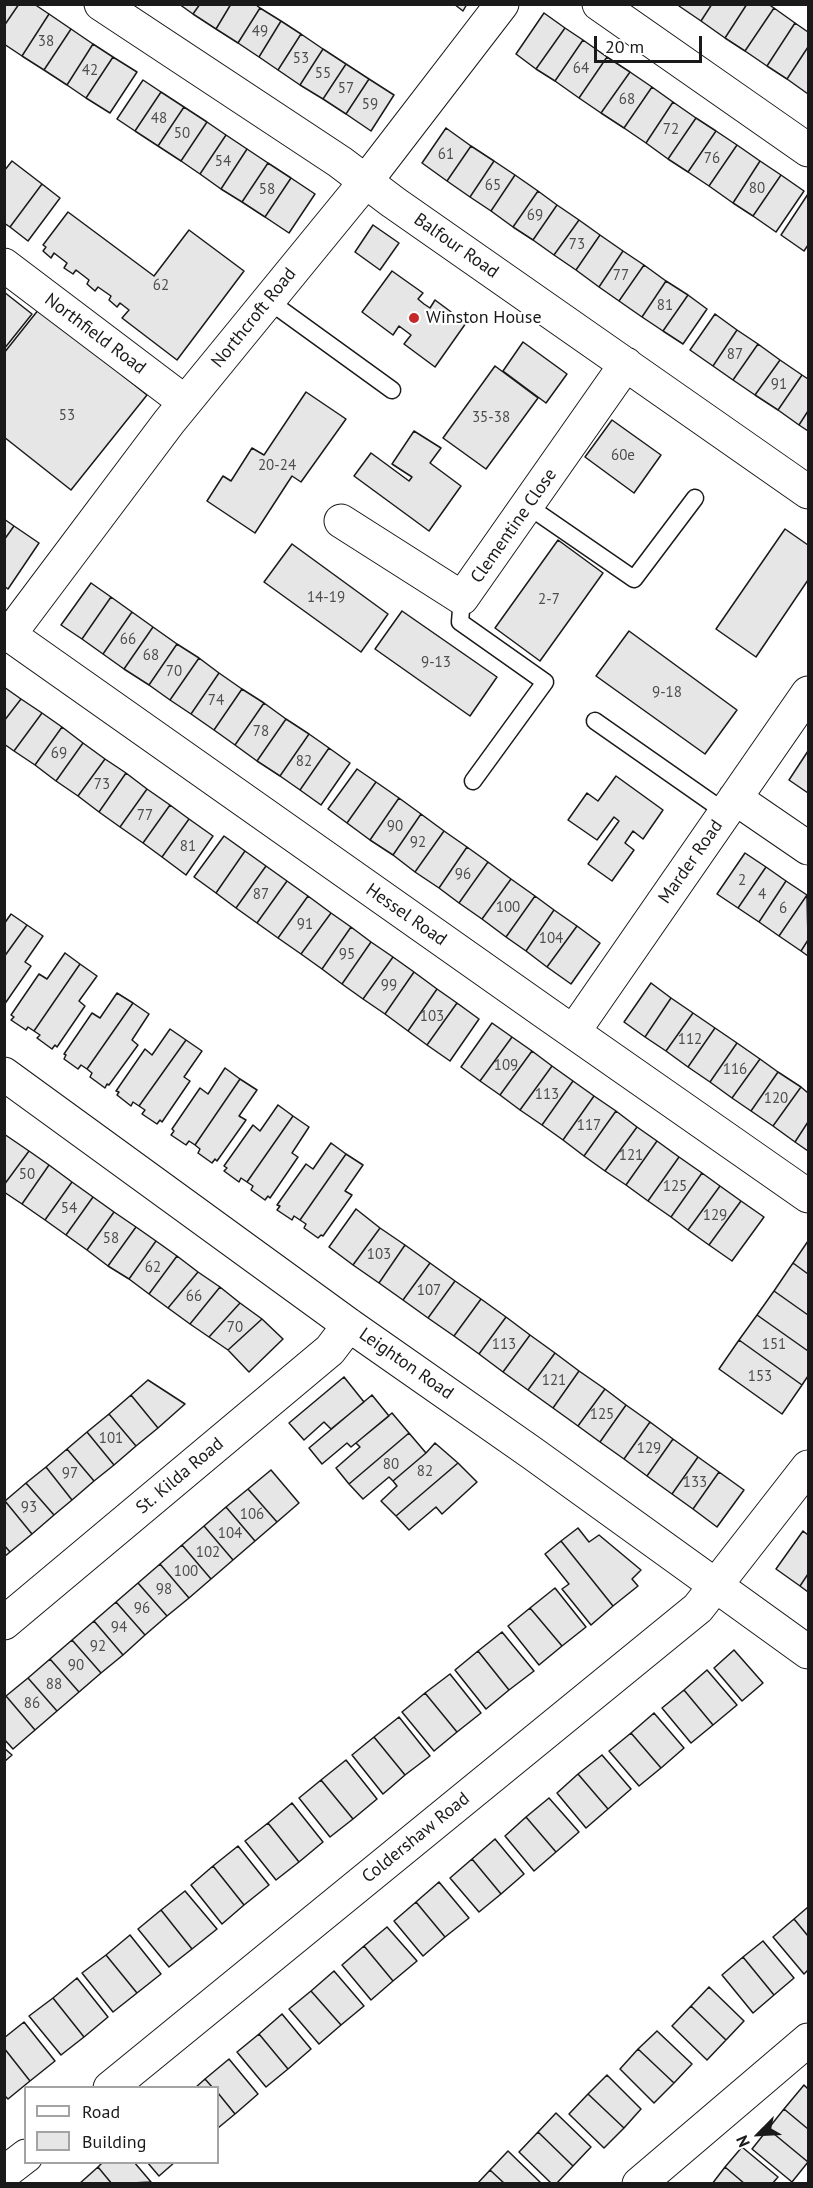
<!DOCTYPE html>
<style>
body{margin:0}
#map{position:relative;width:813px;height:2188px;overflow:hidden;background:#fff;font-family:"PT Sans",sans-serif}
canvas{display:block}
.frame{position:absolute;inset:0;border:6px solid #1a1a1a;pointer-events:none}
.legend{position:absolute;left:24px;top:2086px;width:195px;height:78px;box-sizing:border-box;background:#fff;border:2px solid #a3a3a3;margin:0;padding:8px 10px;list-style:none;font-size:18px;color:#1a1a1a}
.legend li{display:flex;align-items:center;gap:12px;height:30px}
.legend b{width:30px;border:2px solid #a3a3a3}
.north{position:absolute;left:729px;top:2104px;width:60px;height:60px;-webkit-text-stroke:4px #fff;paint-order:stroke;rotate:246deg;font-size:16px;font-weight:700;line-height:24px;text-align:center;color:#1a1a1a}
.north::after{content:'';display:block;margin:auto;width:21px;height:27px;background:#1a1a1a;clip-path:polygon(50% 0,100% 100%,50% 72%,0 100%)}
.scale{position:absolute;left:594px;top:36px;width:108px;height:27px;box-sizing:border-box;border:3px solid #1a1a1a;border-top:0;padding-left:8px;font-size:18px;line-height:21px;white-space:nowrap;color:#1a1a1a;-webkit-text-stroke:4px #fff;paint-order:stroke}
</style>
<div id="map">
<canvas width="813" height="2188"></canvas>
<div class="frame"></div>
<ul class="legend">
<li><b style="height:8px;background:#fff"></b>Road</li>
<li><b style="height:16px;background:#e6e6e6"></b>Building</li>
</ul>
<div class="north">N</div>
<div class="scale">20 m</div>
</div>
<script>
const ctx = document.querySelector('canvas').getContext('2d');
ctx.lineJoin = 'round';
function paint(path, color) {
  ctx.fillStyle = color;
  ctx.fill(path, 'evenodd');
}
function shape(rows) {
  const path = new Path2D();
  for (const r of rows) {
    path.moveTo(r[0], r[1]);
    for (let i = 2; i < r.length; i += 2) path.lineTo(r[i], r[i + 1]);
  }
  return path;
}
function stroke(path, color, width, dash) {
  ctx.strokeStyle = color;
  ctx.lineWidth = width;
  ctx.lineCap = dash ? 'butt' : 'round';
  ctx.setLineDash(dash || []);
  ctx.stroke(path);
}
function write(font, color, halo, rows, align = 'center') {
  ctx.font = font + ' "PT Sans",sans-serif';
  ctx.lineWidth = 4.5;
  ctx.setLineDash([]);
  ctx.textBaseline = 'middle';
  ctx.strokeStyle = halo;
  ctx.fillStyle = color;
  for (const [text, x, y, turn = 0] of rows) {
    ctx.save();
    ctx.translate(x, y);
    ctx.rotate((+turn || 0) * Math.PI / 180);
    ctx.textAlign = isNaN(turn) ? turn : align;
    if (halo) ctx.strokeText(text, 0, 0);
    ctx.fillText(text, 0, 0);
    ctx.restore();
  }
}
const building = shape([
 [4,4,19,4,4,26,4,4],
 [19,4,34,4,49,14,22,56,4,44,4,26,19,4],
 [179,4,200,4,193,14,179,4],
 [200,4,231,4,216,29,193,14,200,4],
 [231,4,255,4,260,8,238,43,216,29,231,4],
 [454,4,467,4,463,11,454,4],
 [681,4,712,4,701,21,679,6,681,4],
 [712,4,747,4,725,38,701,21,712,4],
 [747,4,768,4,774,8,745,51,725,38,747,4],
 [260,8,281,21,259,57,238,43,260,8],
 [774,8,795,23,767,66,745,51,774,8],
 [544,13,565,28,536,69,516,54,544,13],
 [49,14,71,29,44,70,22,56,49,14],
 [281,21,301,34,278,70,259,57,281,21],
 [795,23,808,32,808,47,787,79,767,66,795,23],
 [565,28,583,40,555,81,536,69,565,28],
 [71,29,93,44,67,85,44,70,71,29],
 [301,34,323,49,300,85,278,70,301,34],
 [583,40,607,57,579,98,555,81,583,40],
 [93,44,113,57,86,98,67,85,93,44],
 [808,47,808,94,787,79,808,47],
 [323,49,346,64,323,99,300,85,323,49],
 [113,57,137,72,110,113,86,98,113,57],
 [607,57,630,72,601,113,579,98,607,57],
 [346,64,369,79,346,114,323,99,346,64],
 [630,72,652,87,624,128,601,113,630,72],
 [369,79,394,95,371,131,346,114,369,79],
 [143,80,161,92,135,131,117,119,143,80],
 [652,87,673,102,646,143,624,128,652,87],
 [161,92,184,107,158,146,135,131,161,92],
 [673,102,696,118,668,159,646,143,673,102],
 [184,107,207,122,181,161,158,146,184,107],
 [696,118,716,131,688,172,668,159,696,118],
 [207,122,226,135,200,174,181,161,207,122],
 [446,128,471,146,447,181,422,163,446,128],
 [716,131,737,145,709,186,688,172,716,131],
 [226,135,247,149,221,189,200,174,226,135],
 [737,145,760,161,733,203,709,186,737,145],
 [471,146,494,161,470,197,447,181,471,146],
 [247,149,268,163,242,202,221,189,247,149],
 [12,161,42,184,10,227,4,223,4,171,12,161],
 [494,161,515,175,491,211,470,197,494,161],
 [760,161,781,175,753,216,733,203,760,161],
 [268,163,291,178,265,217,242,202,268,163],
 [515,175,538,191,513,227,491,211,515,175],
 [781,175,804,191,776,232,753,216,781,175],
 [291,178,315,194,289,233,265,217,291,178],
 [42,184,60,198,28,241,10,227,42,184],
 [538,191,557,205,533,240,513,227,538,191],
 [808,194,808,245,804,251,781,235,808,194],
 [557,205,579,220,554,255,533,240,557,205],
 [68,212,154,276,189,230,244,271,177,360,122,318,129,310,120,303,117,307,109,300,111,296,98,287,95,291,87,284,89,280,76,270,73,274,64,268,67,263,54,253,51,258,43,251,46,247,43,245,68,212],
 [579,220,600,235,576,270,554,255,579,220],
 [373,225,399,243,380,270,355,252,373,225],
 [600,235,623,251,599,287,576,270,600,235],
 [623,251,644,265,619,301,599,287,623,251],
 [644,265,666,281,642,317,619,301,644,265],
 [392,271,423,293,418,299,424,304,430,308,435,300,466,323,435,367,404,344,411,335,399,326,393,335,362,312,392,271],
 [666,281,688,295,663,331,642,317,666,281],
 [4,292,32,314,4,349,4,292],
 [688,295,707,309,683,344,663,331,688,295],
 [39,309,147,395,71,490,4,437,4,353,39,309],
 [715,314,737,330,713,366,690,350,715,314],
 [737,330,758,344,733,380,713,366,737,330],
 [523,342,567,374,546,403,503,371,523,342],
 [758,344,780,360,755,395,733,380,758,344],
 [780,360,802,375,778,410,755,395,780,360],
 [495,366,538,398,486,469,443,438,495,366],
 [802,375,808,379,808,411,799,425,778,410,802,375],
 [306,392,346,419,301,482,292,476,255,533,207,501,223,476,231,481,252,448,264,455,306,392],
 [808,411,808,431,799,425,808,411],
 [612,420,661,455,634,493,585,457,612,420],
 [414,431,441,448,430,463,461,486,429,531,354,476,371,453,409,481,412,477,392,464,414,431],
 [4,519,14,526,4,540,4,519],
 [14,526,39,543,8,589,4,586,4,540,14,526],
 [785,529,808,545,808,580,756,657,716,629,785,529],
 [558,540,603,573,540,661,495,628,558,540],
 [292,544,388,614,361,652,264,582,292,544],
 [91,583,111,597,82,639,61,625,91,583],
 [111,597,132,612,103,654,82,639,111,597],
 [402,611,497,677,470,716,375,649,402,611],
 [132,612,153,627,124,669,103,654,132,612],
 [153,627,177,644,149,685,124,669,153,627],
 [629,631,737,710,705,754,596,676,629,631],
 [177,644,199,658,170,700,149,685,177,644],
 [199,658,219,673,191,714,170,700,199,658],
 [219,673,242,689,214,730,191,714,219,673],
 [4,687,21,699,4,721,4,687],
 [242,689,264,703,235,745,214,730,242,689],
 [21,699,42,713,14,751,4,744,4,721,21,699],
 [264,703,286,719,257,761,235,745,264,703],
 [42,713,62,727,35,765,14,751,42,713],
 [286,719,309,734,280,776,257,761,286,719],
 [62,727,83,743,56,781,35,765,62,727],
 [309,734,329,748,300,790,280,776,309,734],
 [83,743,105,759,78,796,56,781,83,743],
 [329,748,350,763,321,805,300,790,329,748],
 [808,751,808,793,789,780,808,751],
 [105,759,126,773,99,812,78,796,105,759],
 [357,769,376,782,347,823,328,809,357,769],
 [126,773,147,789,120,827,99,812,126,773],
 [616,776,663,810,643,839,633,831,625,843,634,850,612,881,588,864,619,821,614,817,597,840,568,820,587,793,598,801,616,776],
 [376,782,399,798,370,840,347,823,376,782],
 [147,789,170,805,143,843,120,827,147,789],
 [399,798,421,814,393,855,370,840,399,798],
 [170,805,189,819,162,857,143,843,170,805],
 [421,814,444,831,415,872,393,855,421,814],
 [189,819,213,836,186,875,162,857,189,819],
 [444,831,467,847,439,888,415,872,444,831],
 [224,836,245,851,216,893,194,877,224,836],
 [467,847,488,862,459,903,439,888,467,847],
 [245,851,266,866,236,908,216,893,245,851],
 [745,853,766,867,738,908,717,894,745,853],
 [488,862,511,879,482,919,459,903,488,862],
 [266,866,287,881,257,923,236,908,266,866],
 [766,867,786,881,759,922,738,908,766,867],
 [511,879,535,896,506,937,482,919,511,879],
 [287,881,308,896,278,938,257,923,287,881],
 [786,881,807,895,779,936,759,922,786,881],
 [807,895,808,940,801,951,779,936,807,895],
 [308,896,331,913,301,954,278,938,308,896],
 [535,896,554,910,526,951,506,937,535,896],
 [554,910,577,926,547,967,526,951,554,910],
 [331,913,351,927,322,969,301,954,331,913],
 [11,914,27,925,4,957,4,924,11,914],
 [27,925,43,936,25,962,31,966,4,1005,4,957,27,925],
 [577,926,600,943,571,984,547,967,577,926],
 [351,927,371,942,342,984,322,969,351,927],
 [808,940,808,956,801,951,808,940],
 [371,942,393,957,363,999,342,984,371,942],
 [65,953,80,964,34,1031,28,1027,26,1030,11,1020,14,1017,11,1015,39,974,47,979,65,953],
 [393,957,414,972,385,1014,363,999,393,957],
 [80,964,97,976,79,1001,85,1006,57,1047,55,1045,52,1049,37,1038,40,1035,34,1031,80,964],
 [414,972,437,989,408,1031,385,1014,414,972],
 [651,983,671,998,645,1037,624,1022,651,983],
 [437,989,457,1003,427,1045,408,1031,437,989],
 [117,993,133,1003,87,1069,81,1065,78,1069,64,1059,66,1055,64,1054,92,1013,100,1018,117,993],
 [671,998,693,1013,666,1051,645,1037,671,998],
 [133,1003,149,1014,132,1040,138,1045,109,1085,107,1084,105,1088,90,1077,92,1073,87,1069,133,1003],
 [457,1003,479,1019,450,1061,427,1045,457,1003],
 [693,1013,715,1028,688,1067,666,1051,693,1013],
 [492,1023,512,1037,480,1081,461,1067,492,1023],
 [715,1028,737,1043,710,1082,688,1067,715,1028],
 [170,1029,186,1040,139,1106,133,1102,131,1106,117,1095,119,1092,116,1091,145,1049,152,1055,170,1029],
 [512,1037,532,1051,500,1095,480,1081,512,1037],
 [186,1040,202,1051,184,1077,190,1081,162,1122,160,1120,157,1124,142,1114,145,1110,139,1106,186,1040],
 [737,1043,760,1059,732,1098,710,1082,737,1043],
 [532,1051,552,1066,520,1110,500,1095,532,1051],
 [760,1059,778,1072,751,1111,732,1098,760,1059],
 [552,1066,573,1081,542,1125,520,1110,552,1066],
 [225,1068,240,1079,195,1145,189,1141,186,1145,171,1135,174,1131,172,1129,200,1088,208,1094,225,1068],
 [778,1072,801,1087,773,1126,751,1111,778,1072],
 [240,1079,257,1090,239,1116,246,1120,217,1161,215,1159,212,1163,198,1153,200,1149,195,1145,240,1079],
 [573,1081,594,1096,563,1140,542,1125,573,1081],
 [801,1087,808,1093,808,1122,795,1142,773,1126,801,1087],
 [594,1096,616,1111,584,1156,563,1140,594,1096],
 [278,1105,293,1116,247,1182,241,1178,239,1182,224,1171,227,1168,224,1166,253,1125,260,1131,278,1105],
 [616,1111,637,1127,605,1171,584,1156,616,1111],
 [293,1116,309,1127,292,1153,298,1157,270,1198,268,1196,265,1200,251,1190,253,1186,247,1182,293,1116],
 [808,1122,808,1151,795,1142,808,1122],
 [637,1127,657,1141,626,1185,605,1171,637,1127],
 [4,1134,29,1151,4,1185,4,1134],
 [657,1141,679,1157,648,1201,626,1185,657,1141],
 [331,1143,346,1154,300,1220,294,1216,292,1220,277,1210,280,1206,277,1205,306,1164,313,1169,331,1143],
 [29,1151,49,1165,22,1204,4,1192,4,1185,29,1151],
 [346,1154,363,1165,345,1191,352,1195,323,1236,321,1235,318,1238,304,1228,306,1224,300,1220,346,1154],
 [679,1157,702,1173,671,1217,648,1201,679,1157],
 [49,1165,72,1182,45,1220,22,1204,49,1165],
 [702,1173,720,1186,688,1230,671,1217,702,1173],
 [72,1182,93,1197,66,1235,45,1220,72,1182],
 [720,1186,741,1201,709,1245,688,1230,720,1186],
 [93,1197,114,1212,87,1250,66,1235,93,1197],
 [741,1201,764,1217,732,1261,709,1245,741,1201],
 [356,1209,380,1228,353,1265,329,1247,356,1209],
 [114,1212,136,1227,108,1266,87,1250,114,1212],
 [136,1227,156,1241,129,1279,108,1266,136,1227],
 [380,1228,405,1245,379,1283,353,1265,380,1228],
 [156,1241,177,1256,149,1294,129,1279,156,1241],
 [808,1241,808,1274,793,1263,808,1241],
 [405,1245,430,1263,403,1300,379,1283,405,1245],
 [177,1256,198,1272,168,1308,149,1294,177,1256],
 [430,1263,455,1281,428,1318,403,1300,430,1263],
 [793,1263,808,1274,808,1315,774,1291,793,1263],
 [198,1272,220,1287,190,1324,168,1308,198,1272],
 [455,1281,481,1299,454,1336,428,1318,455,1281],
 [220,1287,240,1303,209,1337,190,1324,220,1287],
 [774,1291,808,1315,808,1351,757,1315,774,1291],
 [481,1299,506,1317,479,1354,454,1336,481,1299],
 [240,1303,262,1319,228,1350,209,1337,240,1303],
 [757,1315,808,1351,808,1376,802,1385,739,1340,757,1315],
 [506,1317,530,1335,503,1372,479,1354,506,1317],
 [262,1319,283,1339,249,1372,228,1350,262,1319],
 [530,1335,555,1353,528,1390,503,1372,530,1335],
 [739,1340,802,1385,782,1414,719,1369,739,1340],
 [555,1353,579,1371,553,1408,528,1390,555,1353],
 [579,1371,605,1389,578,1426,553,1408,579,1371],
 [344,1377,364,1402,331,1429,324,1422,304,1440,289,1423,344,1377],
 [148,1380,185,1404,158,1428,131,1395,148,1380],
 [605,1389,626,1405,600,1442,578,1426,605,1389],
 [131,1395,158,1428,136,1446,109,1414,131,1395],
 [372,1395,389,1416,351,1447,347,1443,322,1464,309,1448,372,1395],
 [626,1405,650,1422,624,1459,600,1442,626,1405],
 [392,1413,409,1433,349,1484,336,1468,360,1447,356,1443,392,1413],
 [109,1414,136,1446,114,1465,87,1432,109,1414],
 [650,1422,673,1439,647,1476,624,1459,650,1422],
 [87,1432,114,1465,94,1481,67,1449,87,1432],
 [409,1433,426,1453,393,1481,389,1477,363,1499,349,1484,409,1433],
 [673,1439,698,1457,672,1494,647,1476,673,1439],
 [435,1443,458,1463,396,1516,381,1501,397,1486,393,1481,426,1453,435,1443],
 [67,1449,94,1481,72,1500,46,1467,67,1449],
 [698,1457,719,1472,693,1509,672,1494,698,1457],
 [458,1463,477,1482,442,1514,436,1507,409,1530,396,1516,458,1463],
 [46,1467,72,1500,54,1515,26,1483,46,1467],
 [271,1470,299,1503,277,1522,248,1489,271,1470],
 [719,1472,744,1490,717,1527,693,1509,719,1472],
 [26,1483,54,1515,32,1534,5,1501,26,1483],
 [248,1489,277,1522,255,1541,226,1507,248,1489],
 [5,1501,32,1534,10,1552,4,1545,5,1501],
 [226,1507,255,1541,233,1560,204,1526,226,1507],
 [204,1526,233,1560,211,1579,182,1545,204,1526],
 [578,1528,589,1542,599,1535,641,1570,632,1579,638,1586,613,1606,561,1541,578,1528],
 [803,1531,808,1535,808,1574,800,1586,776,1569,803,1531],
 [561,1541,613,1606,591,1625,562,1589,569,1584,545,1554,561,1541],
 [4,1545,10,1552,4,1557,4,1545],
 [182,1545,211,1579,189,1598,160,1564,182,1545],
 [160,1564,189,1598,167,1616,138,1583,160,1564],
 [808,1574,808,1592,800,1586,808,1574],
 [138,1583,167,1616,145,1635,116,1602,138,1583],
 [555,1588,586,1627,562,1646,530,1608,555,1588],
 [116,1602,145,1635,123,1655,94,1621,116,1602],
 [530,1608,562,1646,539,1665,508,1626,530,1608],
 [94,1621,123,1655,101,1673,72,1640,94,1621],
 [502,1632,534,1671,509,1690,478,1651,502,1632],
 [72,1640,101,1673,79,1692,50,1659,72,1640],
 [734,1650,763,1683,742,1701,714,1668,734,1650],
 [478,1651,509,1690,486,1709,455,1670,478,1651],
 [50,1659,79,1692,57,1711,28,1678,50,1659],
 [707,1670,737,1705,713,1725,684,1690,707,1670],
 [450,1674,481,1713,457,1732,425,1693,450,1674],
 [28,1678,57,1711,35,1730,6,1696,28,1678],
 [684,1690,713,1725,691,1743,662,1708,684,1690],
 [425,1693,457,1732,434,1751,402,1712,425,1693],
 [6,1696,35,1730,13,1749,4,1739,4,1698,6,1696],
 [654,1713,684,1748,661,1768,631,1733,654,1713],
 [399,1717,430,1756,405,1775,374,1737,399,1717],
 [631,1733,661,1768,639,1786,609,1751,631,1733],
 [374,1737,405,1775,383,1794,352,1755,374,1737],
 [4,1748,12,1755,4,1762,4,1748],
 [602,1755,631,1789,608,1809,578,1774,602,1755],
 [346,1760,377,1799,353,1819,321,1780,346,1760],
 [578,1774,608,1809,586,1828,557,1793,578,1774],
 [321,1780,353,1819,330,1837,299,1798,321,1780],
 [549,1798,579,1832,556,1852,526,1817,549,1798],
 [292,1803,323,1842,299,1862,268,1823,292,1803],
 [526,1817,556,1852,534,1871,505,1836,526,1817],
 [268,1823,299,1862,276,1880,245,1841,268,1823],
 [495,1839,524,1874,501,1894,472,1859,495,1839],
 [238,1846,269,1885,244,1905,213,1866,238,1846],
 [472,1859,501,1894,479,1912,450,1878,472,1859],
 [213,1866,244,1905,222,1924,191,1885,213,1866],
 [439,1882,469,1918,445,1937,416,1902,439,1882],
 [185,1891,217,1929,192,1949,161,1910,185,1891],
 [416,1902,445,1937,423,1956,394,1921,416,1902],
 [808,1907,808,1936,794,1919,808,1907],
 [161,1910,192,1949,169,1967,138,1929,161,1910],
 [794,1919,808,1936,808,1970,804,1974,773,1937,794,1919],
 [387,1927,417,1961,393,1981,364,1946,387,1927],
 [130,1935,161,1974,137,1993,106,1955,130,1935],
 [763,1941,794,1978,774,1995,743,1957,763,1941],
 [364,1946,393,1981,371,2000,342,1965,364,1946],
 [106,1955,137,1993,113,2012,82,1973,106,1955],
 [743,1957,774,1995,753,2013,722,1975,743,1957],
 [334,1971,364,2006,341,2025,311,1991,334,1971],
 [77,1978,108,2017,84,2037,53,1998,77,1978],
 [709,1987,744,2021,726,2040,691,2006,709,1987],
 [311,1991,341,2025,319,2044,289,2009,311,1991],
 [53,1998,84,2037,61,2055,29,2016,53,1998],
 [691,2006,726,2040,707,2060,672,2026,691,2006],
 [282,2014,311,2049,288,2069,259,2034,282,2014],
 [24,2022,55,2061,30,2081,4,2048,4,2038,24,2022],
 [657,2031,692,2064,674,2083,638,2049,657,2031],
 [259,2034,288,2069,266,2087,237,2052,259,2034],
 [4,2048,30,2081,8,2099,4,2095,4,2048],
 [638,2049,674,2083,654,2103,620,2069,638,2049],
 [229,2059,258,2094,235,2114,218,2093,218,2088,213,2088,205,2079,229,2059],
 [607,2075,641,2109,624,2128,588,2094,607,2075],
 [205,2079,213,2088,195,2088,205,2079],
 [804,2085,808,2089,808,2129,784,2109,804,2085],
 [218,2093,235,2114,218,2128,218,2093],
 [588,2094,624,2128,604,2148,569,2114,588,2094],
 [784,2109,808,2129,808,2162,768,2129,784,2109],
 [556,2113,591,2147,573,2166,538,2132,556,2113],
 [768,2129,808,2162,792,2182,752,2149,768,2129],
 [538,2132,573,2166,556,2184,552,2184,519,2152,538,2132],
 [742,2147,778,2177,772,2184,745,2184,725,2167,742,2147],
 [508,2151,542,2184,505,2184,490,2170,508,2151],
 [103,2162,134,2162,151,2182,112,2184,98,2167,103,2162],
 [147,2162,175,2162,159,2176,147,2162],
 [98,2167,112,2184,79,2184,98,2167],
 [725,2167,745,2184,712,2184,725,2167],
 [490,2170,505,2184,477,2184,490,2170]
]);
paint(building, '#e6e6e6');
stroke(building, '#1a1a1a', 1.5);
const service = shape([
 [269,301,392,390],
 [528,506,634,579,695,498],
 [462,598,460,622,545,682,473,781],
 [595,721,725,812]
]);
const minor = shape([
 [101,4,340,162,393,202,808,492],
 [599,4,808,150],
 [4,265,185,402],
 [341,521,462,598,626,364],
 [4,631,546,1013,808,1196],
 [9,635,169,422,366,181,502,4],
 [735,798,808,848],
 [574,1031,808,693],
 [4,1074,349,1325,532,1453,808,1652],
 [4,1623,330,1350,349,1325],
 [110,2088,698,1608,808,1467],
 [4,2173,26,2156],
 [639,2184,808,2040]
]);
stroke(service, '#1a1a1a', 19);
stroke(minor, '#1a1a1a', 35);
stroke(service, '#fff', 16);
stroke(minor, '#fff', 33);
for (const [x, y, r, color] of [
 [414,318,6,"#c62828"]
]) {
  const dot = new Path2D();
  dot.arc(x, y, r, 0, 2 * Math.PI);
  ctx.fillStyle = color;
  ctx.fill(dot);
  stroke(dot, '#fff', 2);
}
write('15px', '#4d4d4d', null, [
 ["49",260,32],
 ["38",46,42],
 ["53",301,59],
 ["64",581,69],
 ["42",90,71],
 ["55",323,74],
 ["57",346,89],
 ["68",627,100],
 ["59",370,105],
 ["48",159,119],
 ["72",671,130],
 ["50",182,134],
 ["61",446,155],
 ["76",712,159],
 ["54",223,162],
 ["65",493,186],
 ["80",757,189],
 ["58",267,190],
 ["69",535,216],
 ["73",577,245],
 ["77",621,276],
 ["62",161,286],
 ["81",665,306],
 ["87",735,355],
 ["91",779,385],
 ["53",67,416],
 ["35-38",491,418],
 ["60e",623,456],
 ["20-24",277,466],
 ["14-19",326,598],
 ["2-7",549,600],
 ["66",128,640],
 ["68",151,656],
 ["9-13",436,663],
 ["70",174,672],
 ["9-18",667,693],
 ["74",216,701],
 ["78",261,732],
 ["69",59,754],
 ["82",304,762],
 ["73",102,785],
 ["77",145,816],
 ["90",395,827],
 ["92",418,843],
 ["81",188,847],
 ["96",463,875],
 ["2",742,881],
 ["87",261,895],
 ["4",762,895],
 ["100",508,908],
 ["6",783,909],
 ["91",305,925],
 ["104",551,939],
 ["95",347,955],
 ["99",389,986],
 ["103",432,1017],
 ["112",690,1040],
 ["109",506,1066],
 ["116",735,1070],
 ["113",547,1095],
 ["120",776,1099],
 ["117",589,1126],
 ["121",631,1156],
 ["50",27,1175],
 ["125",675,1187],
 ["54",69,1209],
 ["129",715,1216],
 ["58",111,1239],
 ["103",379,1255],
 ["62",153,1268],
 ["107",429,1291],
 ["66",194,1297],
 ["70",235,1328],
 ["113",504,1345],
 ["151",774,1345],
 ["153",760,1377],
 ["121",554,1381],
 ["125",602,1415],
 ["101",111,1439],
 ["129",649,1449],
 ["80",391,1465],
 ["82",425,1472],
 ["97",70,1474],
 ["133",695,1483],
 ["93",29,1508],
 ["106",252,1515],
 ["104",230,1534],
 ["102",208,1553],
 ["100",186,1572],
 ["98",164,1590],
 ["96",142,1609],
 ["94",119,1628],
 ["92",98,1647],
 ["90",76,1666],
 ["88",54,1685],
 ["86",32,1704]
]);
write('18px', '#1a1a1a', '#fff', [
 ["Balfour Road",456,246,35],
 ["Northcroft Road",254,318,-51],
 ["Northfield Road",95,334,37],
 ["Clementine Close",514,526,-55],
 ["Marder Road",691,862,-55],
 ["Hessel Road",406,915,35],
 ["Leighton Road",406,1364,35],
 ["St. Kilda Road",180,1476,-40],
 ["Coldershaw Road",416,1838,-39]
]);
write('18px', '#1a1a1a', '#fff', [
 ["Winston House",426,318]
], 'left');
</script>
